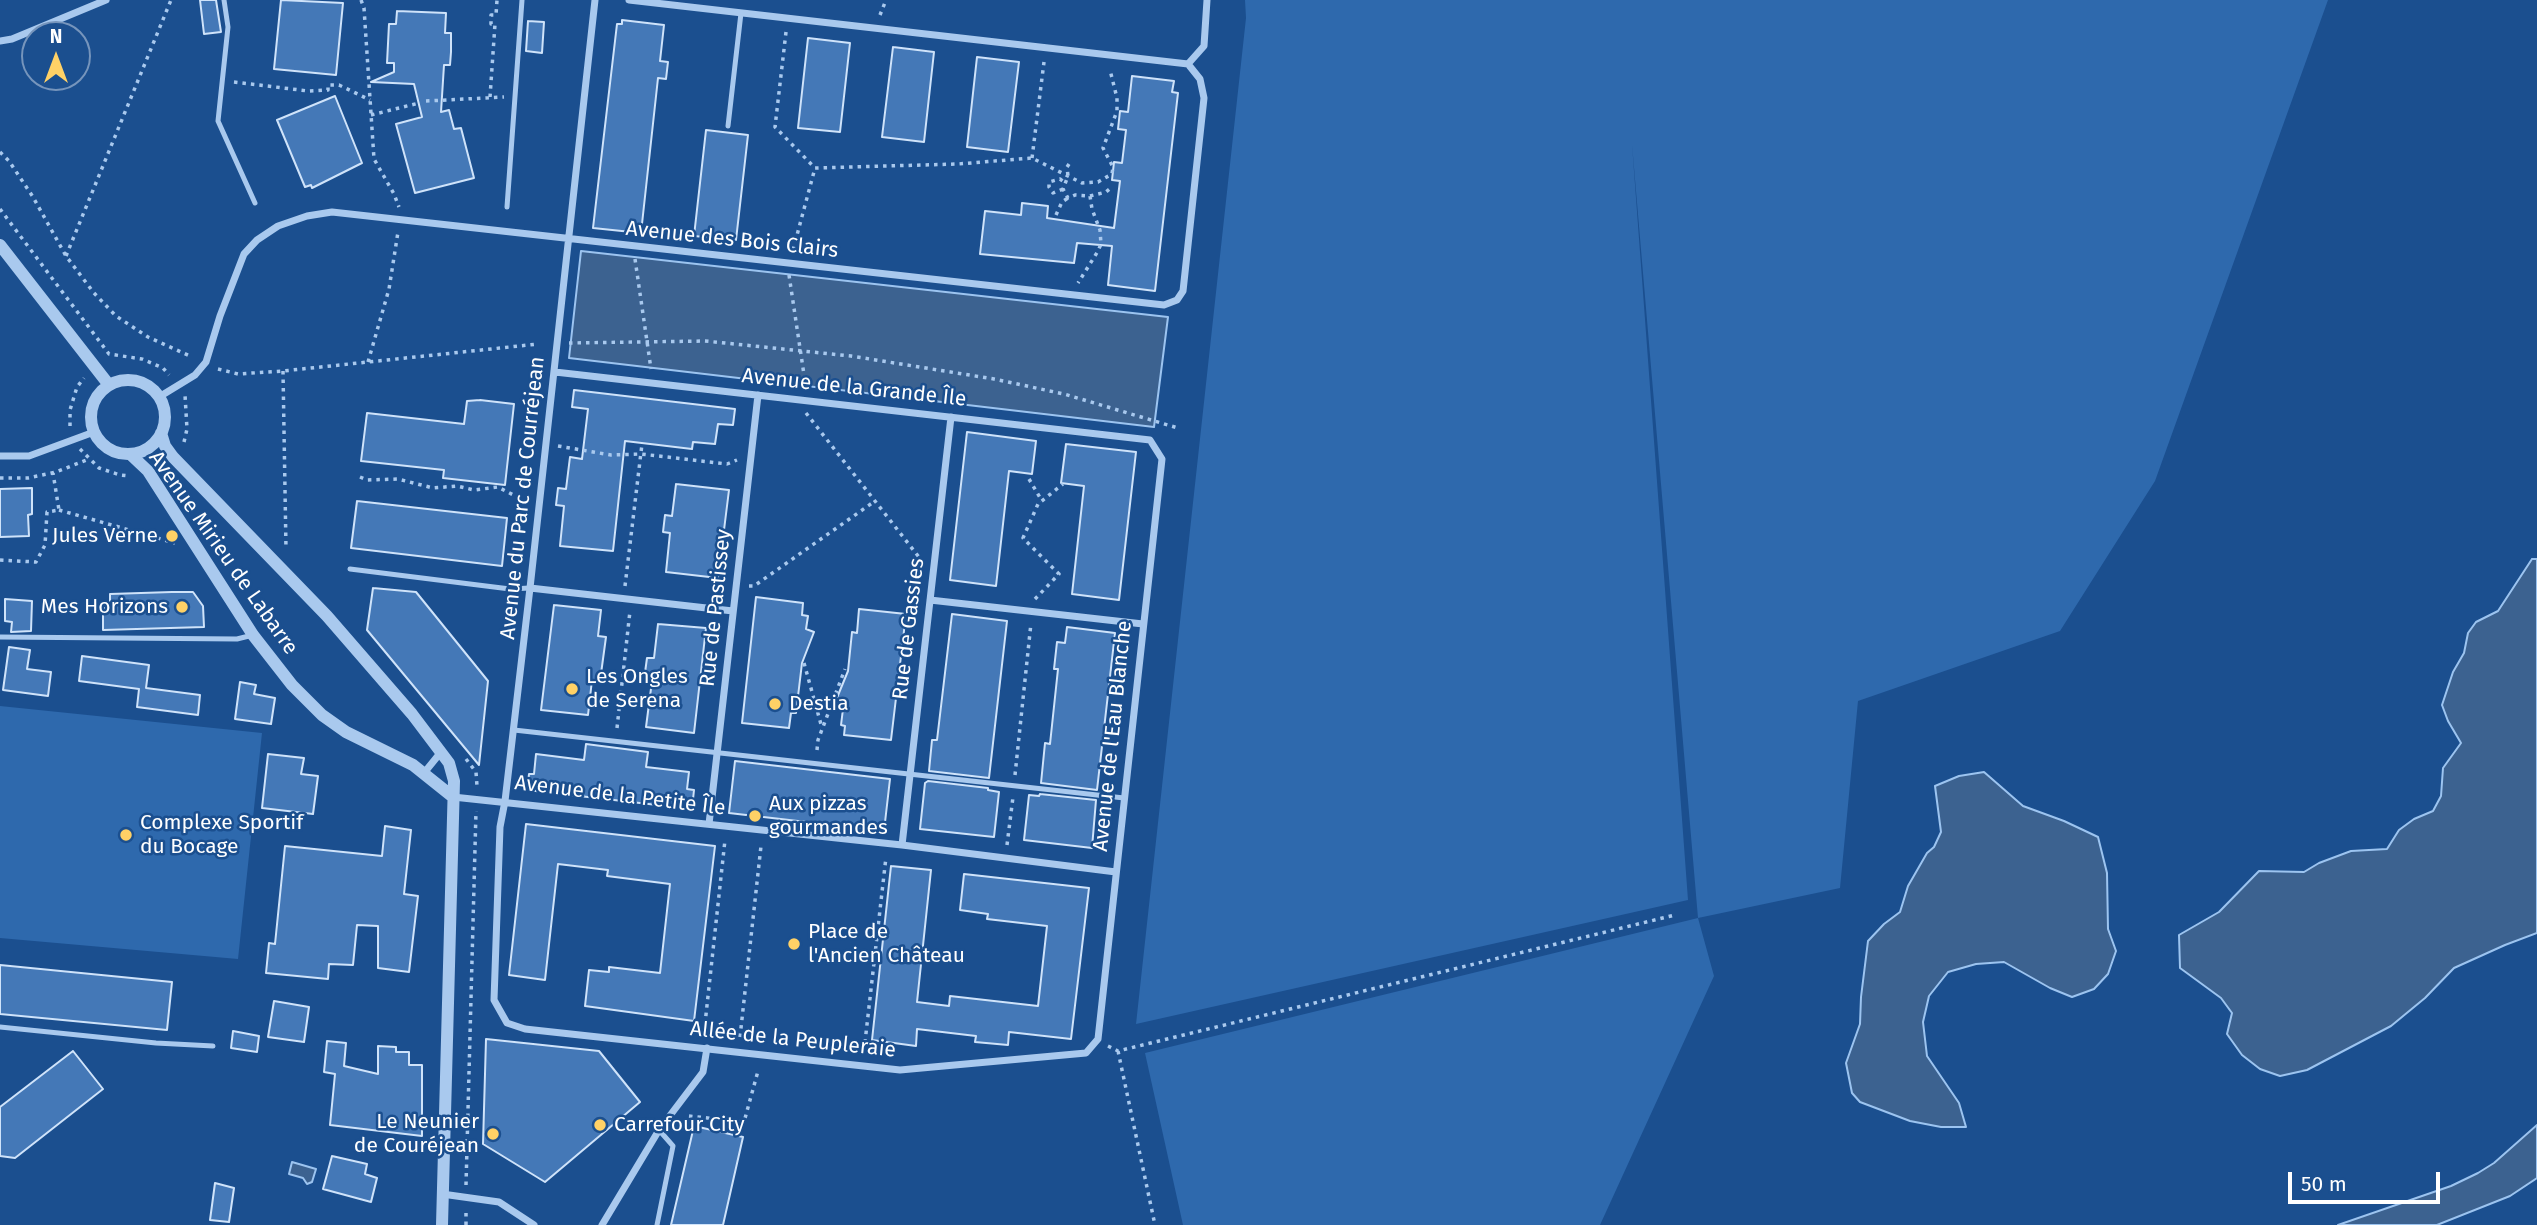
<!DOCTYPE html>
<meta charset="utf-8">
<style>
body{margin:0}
#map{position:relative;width:2537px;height:1225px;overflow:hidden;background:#1b4f8f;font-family:"Fira Sans",sans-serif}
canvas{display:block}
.north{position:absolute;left:21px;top:21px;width:70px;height:70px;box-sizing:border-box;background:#1b4f8f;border:2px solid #7695bc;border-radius:50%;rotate:0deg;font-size:19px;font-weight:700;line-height:28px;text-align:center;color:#fff}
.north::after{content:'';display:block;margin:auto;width:24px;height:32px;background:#ffd166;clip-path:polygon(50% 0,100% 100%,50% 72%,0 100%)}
.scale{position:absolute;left:2288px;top:1172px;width:152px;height:32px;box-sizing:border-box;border:4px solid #fff;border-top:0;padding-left:9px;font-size:21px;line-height:24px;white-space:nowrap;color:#fff;-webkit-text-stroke:5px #1b4f8f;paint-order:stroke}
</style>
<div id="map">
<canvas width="2537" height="1225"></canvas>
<div class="north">N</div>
<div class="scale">50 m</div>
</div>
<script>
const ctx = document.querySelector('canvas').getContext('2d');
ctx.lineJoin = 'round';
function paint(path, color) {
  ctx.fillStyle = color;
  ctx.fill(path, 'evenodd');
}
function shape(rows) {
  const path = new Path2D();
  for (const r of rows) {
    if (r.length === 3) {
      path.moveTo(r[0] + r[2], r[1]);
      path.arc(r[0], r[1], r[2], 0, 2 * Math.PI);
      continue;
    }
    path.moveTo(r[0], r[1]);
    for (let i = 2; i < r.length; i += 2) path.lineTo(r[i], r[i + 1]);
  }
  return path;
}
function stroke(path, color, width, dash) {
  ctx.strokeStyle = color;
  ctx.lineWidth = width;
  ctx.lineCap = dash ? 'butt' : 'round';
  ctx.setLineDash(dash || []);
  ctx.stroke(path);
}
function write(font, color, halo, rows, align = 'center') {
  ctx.font = font + ' "Fira Sans",sans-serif';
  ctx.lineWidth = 5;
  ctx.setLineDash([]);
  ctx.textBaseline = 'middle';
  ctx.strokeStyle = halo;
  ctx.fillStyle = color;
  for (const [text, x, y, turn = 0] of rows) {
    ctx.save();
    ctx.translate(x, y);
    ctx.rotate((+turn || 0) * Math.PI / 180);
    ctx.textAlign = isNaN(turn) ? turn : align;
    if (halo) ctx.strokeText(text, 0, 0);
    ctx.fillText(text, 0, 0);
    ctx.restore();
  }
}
paint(shape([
 [1245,0,2328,0,2155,481,2060,631,1858,701,1840,888,1698,918,1714,976,1600,1225,1183,1225,1145,1053,1698,918,1632,144,1688,900,1136,1024,1246,18],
 [0,706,262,733,238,959,0,938]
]), '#2e69ad');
const water = shape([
 [581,251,1168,317,1154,427,569,358,581,251],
 [2532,559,2537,559,2537,933,2505,945,2454,968,2425,998,2391,1026,2307,1070,2280,1076,2260,1069,2242,1055,2227,1034,2232,1013,2221,998,2180,968,2179,935,2219,912,2259,871,2304,872,2319,863,2351,851,2387,849,2399,830,2414,819,2433,811,2441,796,2443,768,2461,743,2448,721,2442,705,2453,672,2464,653,2468,633,2476,622,2498,611,2532,559],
 [1984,772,2023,806,2064,821,2098,837,2107,873,2108,929,2116,951,2108,974,2094,989,2072,997,2050,988,2004,962,1976,964,1948,972,1929,996,1923,1022,1927,1056,1959,1103,1966,1127,1941,1127,1910,1121,1860,1102,1852,1093,1846,1063,1860,1024,1861,997,1868,941,1884,924,1900,912,1908,886,1927,853,1934,847,1941,832,1935,786,1959,776,1984,772],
 [2537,1125,2537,1178,2510,1196,2437,1225,2338,1225,2451,1186,2478,1173,2494,1163,2537,1125],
 [292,1162,316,1169,312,1182,307,1184,303,1178,289,1174,292,1162]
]);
paint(water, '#3c6290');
stroke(water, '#9cc4f0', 2);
const building = shape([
 [200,0,216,0,221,32,204,34,200,0],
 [281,0,343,3,336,75,274,69,281,0],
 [397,11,446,13,445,33,451,33,451,52,450,65,444,65,441,112,449,110,454,129,461,128,474,178,415,193,396,124,422,117,414,84,371,82,394,72,394,63,387,63,389,24,396,24,397,11],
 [622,20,664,25,660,61,668,62,666,79,658,78,641,233,593,228,617,24,622,24,622,20],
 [528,21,544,22,542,53,526,51,528,21],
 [808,38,850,43,840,132,798,128,808,38],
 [893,47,934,52,924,142,882,137,893,47],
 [977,57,1019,62,1008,152,967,147,977,57],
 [1132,76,1174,81,1172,92,1178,93,1155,291,1108,285,1112,246,1077,243,1074,263,980,254,985,211,1021,215,1022,203,1048,206,1047,218,1114,228,1120,181,1112,180,1114,162,1122,163,1126,130,1118,129,1120,111,1128,112,1132,76],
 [335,96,362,163,312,188,311,185,305,187,277,120,335,96],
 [706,130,748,135,736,240,694,236,706,130],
 [574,390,735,409,733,425,718,424,715,444,693,442,692,449,625,441,613,551,560,546,564,506,556,505,558,488,566,489,570,457,582,459,588,409,572,407,574,390],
 [480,400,514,404,505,485,443,478,444,470,361,461,367,413,464,424,467,401,480,400],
 [967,432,1036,441,1032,474,1009,471,996,586,950,580,967,432],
 [1066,444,1136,452,1119,600,1072,594,1084,486,1061,483,1066,444],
 [676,484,729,490,718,578,666,572,670,533,663,532,665,515,672,516,676,484],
 [32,488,32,514,28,515,29,536,0,537,0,489,32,488],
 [357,501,507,518,502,566,351,548,357,501],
 [373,588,416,592,488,681,479,765,367,630,373,588],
 [172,592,193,592,203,606,204,627,103,630,103,608,110,608,110,594,172,592],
 [756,597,803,603,802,615,808,616,806,629,814,632,802,663,796,713,791,713,789,728,742,723,756,597],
 [5,599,32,601,31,631,11,632,12,622,5,621,5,599],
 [554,605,601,610,598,636,606,637,600,681,592,680,588,715,541,710,554,605],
 [859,609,906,614,891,740,844,735,845,726,841,725,843,709,834,705,848,671,852,632,857,633,859,609],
 [952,614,1007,621,989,778,929,771,932,740,937,740,952,614],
 [658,624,706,628,694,733,646,727,652,681,644,680,647,658,654,658,658,624],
 [1067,627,1115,633,1097,790,1041,783,1045,743,1050,744,1058,669,1054,669,1057,642,1065,643,1067,627],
 [9,647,30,650,27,669,51,672,48,696,3,690,9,647],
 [82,656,149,665,146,688,200,695,198,715,137,707,139,689,79,681,82,656],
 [240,682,256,685,254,694,275,698,271,724,235,719,240,682],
 [586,744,648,752,646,767,689,772,687,789,694,790,692,809,527,790,529,774,534,774,536,754,584,760,586,744],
 [268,754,304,758,301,774,318,776,313,814,262,808,268,754],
 [735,761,890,779,884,831,729,813,735,761],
 [928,781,988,788,988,790,999,792,994,837,920,829,925,783,928,781],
 [1040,794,1096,800,1092,848,1024,840,1029,795,1039,796,1040,794],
 [526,824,715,846,694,1021,585,1006,589,970,609,972,609,967,660,973,670,884,607,876,608,870,558,864,545,980,509,975,526,824],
 [385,826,411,830,404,894,418,896,409,972,378,968,378,926,357,925,353,965,329,964,328,979,266,973,269,943,275,944,285,846,382,856,385,826],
 [891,866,931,870,917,1002,949,1006,950,996,1038,1006,1047,926,987,919,988,914,960,910,964,874,1089,888,1071,1039,1009,1032,1008,1045,975,1042,976,1036,917,1029,916,1046,872,1040,891,866],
 [0,965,172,982,167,1030,0,1014,0,965],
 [274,1001,309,1007,304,1042,268,1037,274,1001],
 [233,1031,259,1036,257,1052,231,1048,233,1031],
 [486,1039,599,1051,640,1102,545,1182,483,1144,486,1039],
 [327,1041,346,1043,344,1066,378,1074,378,1046,396,1047,396,1052,409,1052,409,1065,422,1065,422,1136,330,1125,335,1074,324,1072,327,1041],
 [73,1051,103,1089,15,1158,0,1156,0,1107,73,1051],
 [694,1126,743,1137,723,1225,671,1225,694,1126],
 [332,1156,367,1164,365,1174,377,1178,371,1202,323,1189,332,1156],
 [215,1183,234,1188,229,1222,210,1220,215,1183]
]);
paint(building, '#4478b7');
stroke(building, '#cfe3fa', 2);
stroke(shape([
 [361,0,364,8,374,159,394,194,399,207],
 [880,15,886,0],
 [786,32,775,127,815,168,958,164,1032,158,1082,183,1098,182,1112,174,1113,167,1103,148,1117,111,1117,98,1110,70],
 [234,82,308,91,328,90,328,85,339,85,370,100],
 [490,97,495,24,491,24,491,15,496,15,497,0],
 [426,101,504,97],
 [371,115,419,103],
 [0,152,9,161,33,197,66,256,94,293,116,316,148,337,192,357],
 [1032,158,1044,62],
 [1069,164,1067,167,1068,176,1063,189,1068,198,1075,195,1090,196,1092,209,1100,230,1101,244,1098,251,1078,283],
 [1063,189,1053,193,1049,187,1049,182,1060,179,1064,182],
 [1090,196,1106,192,1112,187],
 [0,209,109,354,142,359,163,368,169,375],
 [1056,215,1062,202,1068,198],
 [793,250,815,168],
 [66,256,171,0],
 [635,259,651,369],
 [789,275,806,388],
 [569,343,705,341,851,356,994,379,1064,394,1178,428],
 [368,362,389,289,398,232],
 [218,369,238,374,283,371,538,344],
 [283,371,286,549],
 [806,413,922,561],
 [70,426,70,410,77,387,84,378],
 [184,442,187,429,185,395],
 [558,446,611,455,641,454,727,464,737,460],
 [80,449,99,468,120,475,129,476],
 [360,477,367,480,398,479,433,488,457,486,474,490,498,487,521,499],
 [0,478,28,478,56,472,89,459],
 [1029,479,1042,501],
 [59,510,175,543],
 [0,560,36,562,45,545,47,512,59,510,53,473],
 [625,586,642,444],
 [749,586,754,586,875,501],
 [1035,599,1059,574,1023,538,1038,504,1063,484],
 [804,663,822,728],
 [617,728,630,611],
 [817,750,818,740,845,669],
 [466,759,476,772,477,786],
 [1015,775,1031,623],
 [1007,845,1013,797],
 [704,1033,725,840],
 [740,1037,761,846],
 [1108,1046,1118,1051,1675,915],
 [864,1051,886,857],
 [1118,1051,1155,1225],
 [689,1116,744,1122,758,1071],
 [466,1185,476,811],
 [466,1225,466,1210]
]), '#a9c9ee', 3.5, [3.5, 5]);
stroke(shape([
 [224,0,228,27,218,121,255,203],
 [728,126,741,13],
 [507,207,522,0],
 [350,569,510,589,530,588],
 [0,637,237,639,253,635],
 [514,730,1124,798],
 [0,1027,156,1043,213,1046],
 [657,1225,673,1146,659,1130]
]), '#a9c9ee', 5);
stroke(shape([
 [0,41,12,39,106,0],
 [1188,64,1204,46,1207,0],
 [555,372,1150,440,1162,459,1098,1039,1086,1053,900,1070,525,1029,507,1023,494,1000,500,827,505,801,530,588,595,0],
 [159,397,195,375,206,362,220,316,244,254,257,240,278,226,307,216,332,212,1164,305,1177,300,1183,291,1204,98,1200,79,1188,64,629,0],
 [0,456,29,456,94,432],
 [530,588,733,611],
 [930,600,1143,624],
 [424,773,441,752],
 [453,797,902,845,1116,872],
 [709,824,758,395],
 [902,845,951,417],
 [442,1194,499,1202,534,1225],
 [602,1225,659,1130,703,1072,707,1048]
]), '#a9c9ee', 7);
stroke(shape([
 [0,245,109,385],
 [128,417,37],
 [161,433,165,446,173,457,327,616,412,714,449,763,454,781,442,1225],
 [130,454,148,471,253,635,292,685,322,715,346,732,413,765,453,797]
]), '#a9c9ee', 12);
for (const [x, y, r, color] of [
 [172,536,7,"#ffd166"],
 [182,607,7,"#ffd166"],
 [572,689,7,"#ffd166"],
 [775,704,7,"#ffd166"],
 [755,816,7,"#ffd166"],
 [126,835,7,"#ffd166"],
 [794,944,7,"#ffd166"],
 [600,1125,7,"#ffd166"],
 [493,1134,7,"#ffd166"]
]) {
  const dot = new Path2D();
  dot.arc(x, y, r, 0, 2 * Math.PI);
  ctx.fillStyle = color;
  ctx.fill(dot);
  stroke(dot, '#1b4f8f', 2.5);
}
write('21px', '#fff', '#1b4f8f', [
 ["Avenue des Bois Clairs",732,240,6],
 ["Avenue de la Grande Île",854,388,6],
 ["Avenue du Parc de Courréjean",523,498,-84],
 ["Avenue Mirieu de Labarre",223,553,55],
 ["Rue de Pastissey",716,608,-84],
 ["Rue de Gassies",909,629,-83],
 ["Avenue de l'Eau Blanche",1113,736,-84],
 ["Avenue de la Petite Île",620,796,7],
 ["Allée de la Peupleraie",793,1040,6]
]);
write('21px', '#fff', '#1b4f8f', [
 ["Jules Verne",158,536,"right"],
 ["Mes Horizons",168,607,"right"],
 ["Les Ongles",586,677],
 ["de Serena",586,701],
 ["Destia",789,704],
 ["Aux pizzas",769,804],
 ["gourmandes",769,828],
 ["Complexe Sportif",140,823],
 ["du Bocage",140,847],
 ["Place de",808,932],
 ["l'Ancien Château",808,956],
 ["Le Neunier",479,1122,"right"],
 ["de Couréjean",479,1146,"right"],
 ["Carrefour City",614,1125]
], 'left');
</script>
